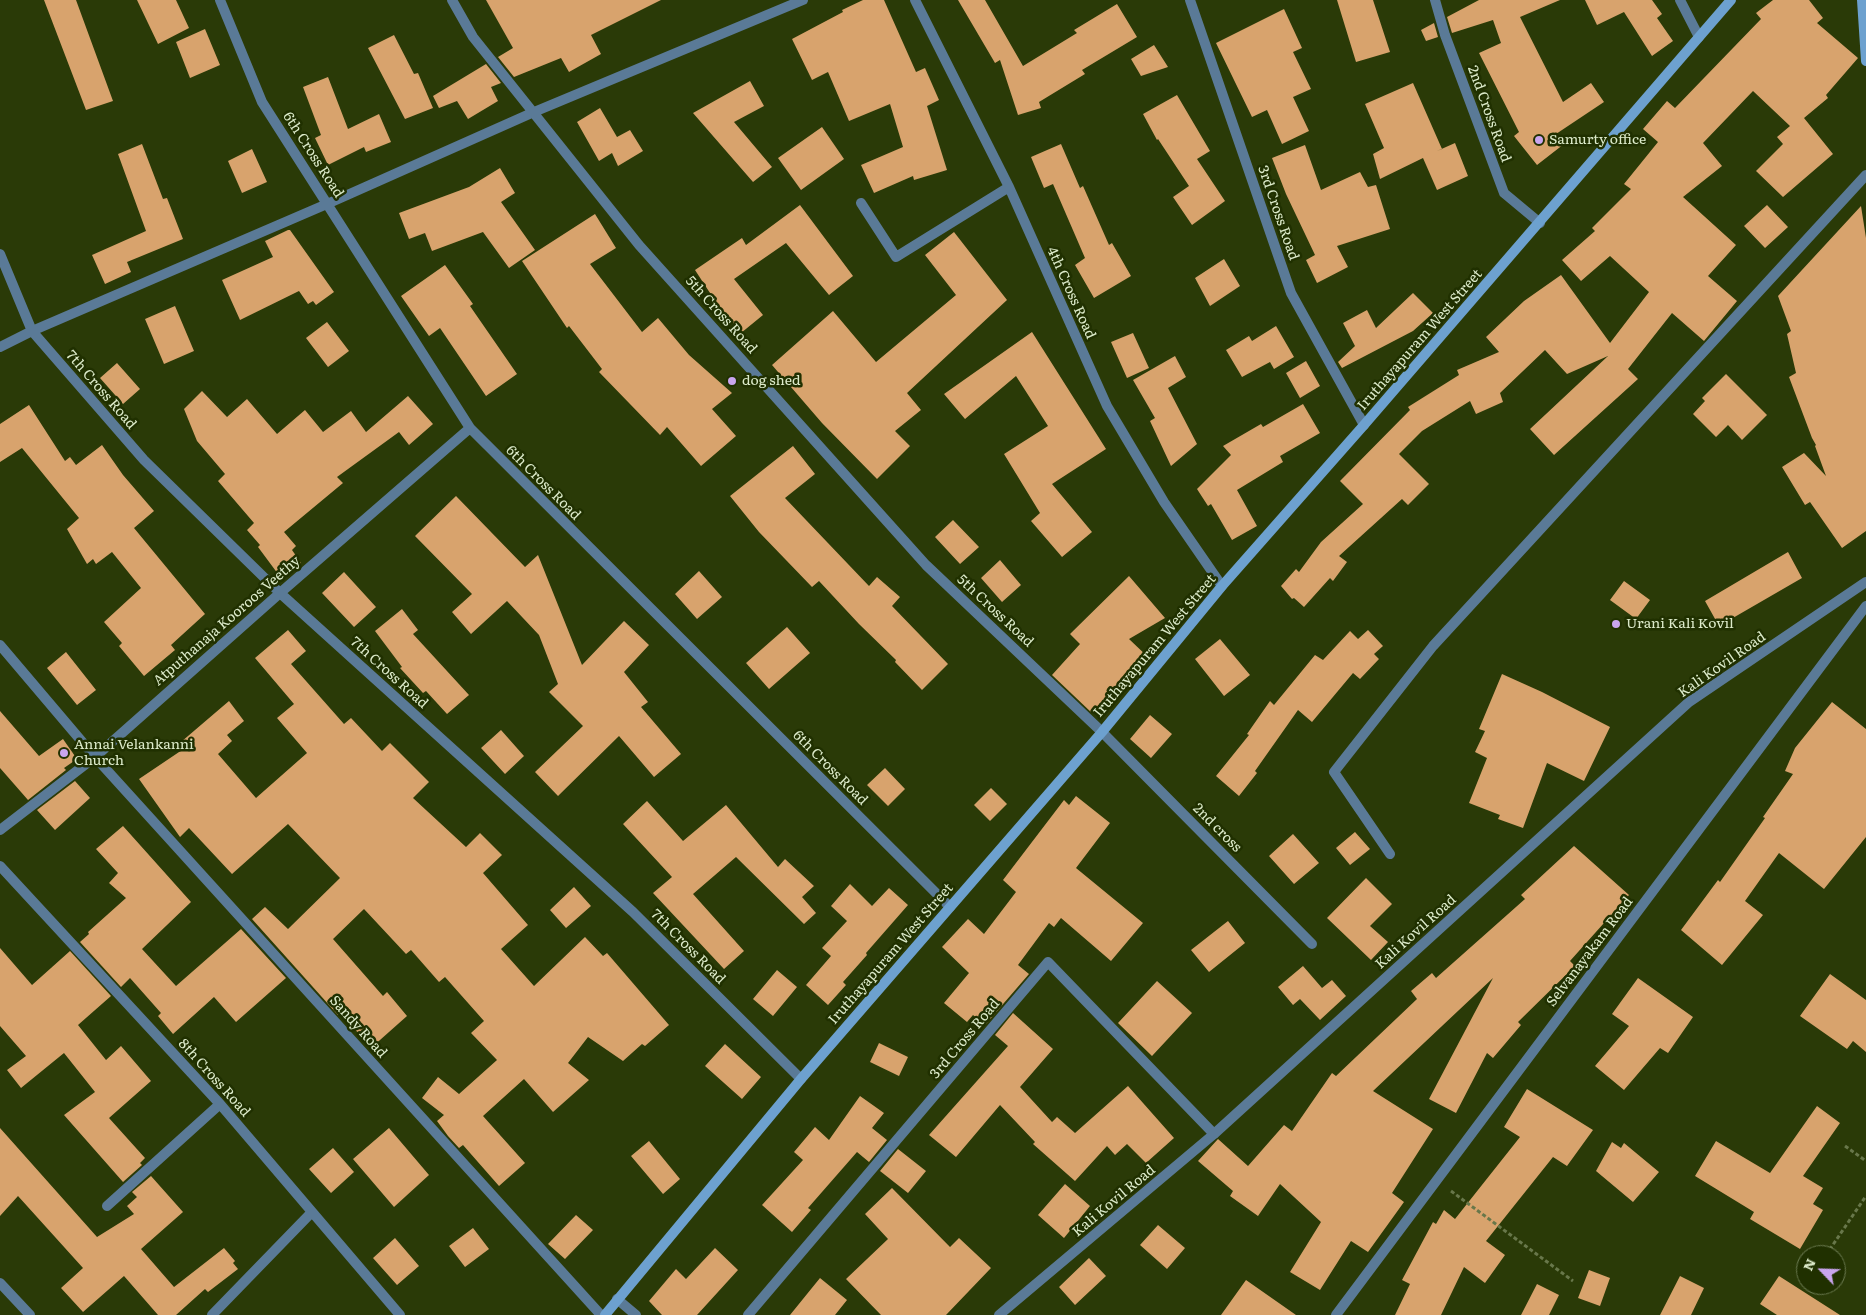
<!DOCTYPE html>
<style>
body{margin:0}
#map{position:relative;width:1866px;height:1315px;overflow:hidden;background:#2a3a07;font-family:Literata,serif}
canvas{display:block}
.north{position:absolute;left:1796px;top:1245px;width:50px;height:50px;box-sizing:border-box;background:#203000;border:1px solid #6c7b51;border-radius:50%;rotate:294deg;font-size:14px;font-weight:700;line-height:20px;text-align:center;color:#ddebca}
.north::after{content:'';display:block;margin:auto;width:18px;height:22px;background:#c9a5ee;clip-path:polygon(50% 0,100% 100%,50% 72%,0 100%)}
</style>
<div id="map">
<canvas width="1866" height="1315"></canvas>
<div class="north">N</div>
</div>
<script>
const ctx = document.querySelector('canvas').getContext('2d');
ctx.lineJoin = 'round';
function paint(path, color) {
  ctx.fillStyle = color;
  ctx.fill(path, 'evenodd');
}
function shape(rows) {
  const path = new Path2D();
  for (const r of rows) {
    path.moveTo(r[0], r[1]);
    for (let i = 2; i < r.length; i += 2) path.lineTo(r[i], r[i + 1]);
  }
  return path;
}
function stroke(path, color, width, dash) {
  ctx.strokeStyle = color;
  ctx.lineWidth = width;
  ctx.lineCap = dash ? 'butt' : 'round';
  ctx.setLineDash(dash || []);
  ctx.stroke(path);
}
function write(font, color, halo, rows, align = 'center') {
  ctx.font = font + ' Literata,serif';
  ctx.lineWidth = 5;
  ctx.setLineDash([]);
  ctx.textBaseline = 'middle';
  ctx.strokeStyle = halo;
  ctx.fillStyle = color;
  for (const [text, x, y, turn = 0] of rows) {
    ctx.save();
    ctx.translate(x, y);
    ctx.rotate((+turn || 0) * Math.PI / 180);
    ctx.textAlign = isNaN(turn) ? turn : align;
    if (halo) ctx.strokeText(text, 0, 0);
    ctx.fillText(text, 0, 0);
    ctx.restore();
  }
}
paint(shape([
 [44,0,76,0,113,101,86,110],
 [137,0,176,0,189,28,158,44],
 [486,0,661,0,591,35,601,54,569,72,561,58,514,77,498,57,513,48],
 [863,0,884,0,916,72,925,68,939,100,927,106,947,170,914,180,913,176,874,193,861,165,903,147,890,104,849,121,828,72,812,80,792,39,843,12,842,10],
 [958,0,985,0,1023,66,1077,33,1074,30,1117,4,1137,37,1082,70,1085,74,1039,102,1041,108,1018,115,1000,60,995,63],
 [1337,0,1373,0,1390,52,1356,62],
 [1479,0,1560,0,1520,17,1563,102,1591,83,1604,102,1556,134,1564,144,1537,165,1514,136,1519,132,1479,53,1501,43,1493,20,1452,33,1447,17],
 [1585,0,1652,0,1662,14,1657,18,1673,41,1652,56,1624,12,1597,25],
 [1773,0,1809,0,1823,18,1817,23,1858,58,1826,95,1828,98,1804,118,1833,154,1783,197,1756,171,1783,144,1777,137,1790,126,1753,91,1703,143,1722,166,1683,197,1736,245,1708,276,1737,301,1704,341,1672,313,1628,369,1638,379,1554,455,1530,429,1608,356,1567,374,1545,350,1500,393,1503,402,1476,414,1470,401,1422,431,1399,454,1429,484,1408,505,1402,499,1339,556,1347,562,1333,581,1330,578,1304,607,1294,598,1292,599,1281,586,1296,569,1299,572,1321,542,1363,504,1340,481,1410,410,1408,407,1459,375,1457,370,1499,352,1486,337,1524,301,1561,275,1610,343,1649,292,1610,256,1581,281,1562,260,1595,231,1592,228,1631,189,1624,184,1658,142,1643,129,1667,101,1675,108,1761,19,1756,13],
 [1284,9,1302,48,1293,52,1311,89,1293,97,1309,131,1282,144,1267,110,1252,117,1216,43],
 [1434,23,1438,37,1426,41,1421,30],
 [205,29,220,65,190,78,176,42],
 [394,35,414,74,418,73,433,108,405,119,368,48],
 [1154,45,1168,67,1141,76,1131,59],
 [486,64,501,83,491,87,498,101,468,119,457,101,439,108,433,96],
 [328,77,348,129,379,114,391,142,366,152,364,147,328,165,315,138,321,135,303,87],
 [750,81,764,106,734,122,772,167,753,182,693,113],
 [1413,83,1442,149,1437,151,1455,143,1468,176,1437,190,1423,158,1380,179,1373,154,1384,148,1365,104],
 [1177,95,1210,151,1197,159,1225,201,1192,225,1173,197,1189,186,1158,139,1157,140,1143,114],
 [600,108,617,137,630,130,643,151,618,166,612,153,599,161,577,122],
 [822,127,844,159,801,190,778,158],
 [142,144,163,199,167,198,183,239,127,262,131,272,105,284,92,255,146,231,118,154],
 [1061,144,1080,188,1083,186,1109,245,1112,243,1131,276,1094,298,1075,265,1085,258,1053,184,1044,188,1031,157],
 [1305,145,1321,190,1360,172,1368,187,1376,185,1390,229,1337,246,1348,267,1317,283,1306,260,1315,255,1286,194,1272,158],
 [252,149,267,182,242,193,228,161],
 [500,168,515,193,501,202,535,250,509,268,483,232,432,251,425,233,409,239,399,213,469,187],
 [800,205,853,276,829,295,786,243,734,279,763,315,741,333,709,294,710,293,695,270,742,238,746,245],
 [1767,205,1788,227,1765,248,1744,226],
 [1861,206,1866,238,1866,531,1842,548,1810,502,1805,505,1782,467,1804,453,1826,476,1815,446,1816,445,1812,438,1789,377,1796,373,1787,334,1791,331,1778,296],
 [595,214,616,248,590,264,642,332,658,318,689,355,732,393,712,409,736,436,701,466,667,427,660,435,599,372,602,369,569,326,567,328,522,261],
 [288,230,290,230,334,292,316,305,313,301,308,304,299,291,240,320,222,280,273,257,265,241],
 [954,232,1007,300,907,393,921,410,895,431,910,446,877,479,822,423,772,365,833,311,876,362,956,295,925,255],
 [1224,259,1240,286,1210,306,1195,278],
 [445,265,473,304,470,306,517,374,486,396,440,328,429,336,401,296],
 [1413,293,1433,313,1413,331,1342,368,1338,362,1355,346,1343,323,1367,310,1376,328],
 [175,306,194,351,164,364,145,319],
 [327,322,349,351,328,367,306,338],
 [1276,326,1294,357,1274,369,1270,362,1242,377,1226,350,1249,336,1252,341],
 [1032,332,1106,449,1052,484,1092,532,1062,557,1031,521,1040,513,1004,454,1048,426,1016,376,965,419,944,394],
 [1133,333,1149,368,1127,378,1111,342],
 [1175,356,1186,377,1168,388,1197,444,1171,466,1150,421,1155,418,1133,380],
 [1306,361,1320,386,1300,398,1286,373],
 [117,363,140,389,123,404,100,378],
 [1726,374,1767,415,1742,440,1728,425,1716,437,1693,414,1705,401,1702,398],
 [202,391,227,417,247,399,277,434,305,410,323,432,351,411,366,432,408,396,433,424,409,445,399,432,337,477,343,483,284,532,296,546,292,550,301,563,281,578,258,547,260,545,247,530,254,523,218,481,225,474,197,441,184,409],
 [1303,404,1320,433,1280,456,1283,462,1237,490,1257,526,1232,540,1211,504,1208,506,1197,489,1231,455,1223,446,1261,424,1263,427],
 [29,405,65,461,70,457,76,465,102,445,123,475,154,511,134,528,205,614,171,645,175,650,144,676,119,646,122,643,104,622,141,588,112,552,96,564,93,559,87,564,67,529,79,518,22,448,0,462,0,424],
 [793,446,815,474,785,498,869,586,877,577,900,597,892,606,948,664,922,690,895,662,896,660,859,624,819,581,812,587,759,532,730,496],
 [456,496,525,567,538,555,582,665,624,621,649,645,624,672,648,702,641,707,681,754,654,777,619,736,558,796,535,772,583,726,549,692,558,684,539,635,507,601,471,634,452,612,472,594,415,536],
 [953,520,979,547,960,564,935,537],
 [1788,552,1802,578,1719,626,1705,601],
 [1000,560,1021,585,1002,602,981,578],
 [699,571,722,597,697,619,675,594],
 [344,572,376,607,354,627,322,593],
 [1129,576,1165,618,1129,639,1149,658,1131,673,1093,714,1052,675,1080,644,1070,634],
 [1624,581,1650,600,1636,619,1610,600],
 [402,609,418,630,413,634,469,695,447,714,426,691,423,693,400,668,402,667,375,631],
 [787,627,810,653,769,689,746,663],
 [288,630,306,651,291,664,344,724,351,718,382,751,390,743,429,782,413,798,466,847,480,833,502,855,483,873,528,925,501,949,534,986,585,937,603,956,607,953,669,1025,645,1046,642,1044,623,1061,588,1037,568,1063,589,1080,553,1112,524,1079,483,1116,525,1163,499,1186,463,1145,459,1148,448,1136,437,1121,444,1115,422,1098,438,1077,459,1094,497,1060,471,1033,484,1021,445,977,439,982,411,950,406,954,364,909,333,939,383,996,387,992,407,1016,371,1048,341,1013,338,1015,252,919,265,907,288,929,340,878,288,824,232,874,189,828,180,837,139,779,185,748,181,742,229,701,244,721,227,735,232,741,218,754,256,798,307,753,277,718,294,704,255,658],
 [1368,630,1383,646,1374,654,1379,659,1360,679,1353,673,1312,722,1298,710,1255,771,1257,773,1239,796,1216,776,1249,735,1247,734,1270,701,1274,705,1315,655,1323,660,1350,631,1358,639],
 [1220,639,1250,675,1224,696,1195,659],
 [66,652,96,690,77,705,47,668],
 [1502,674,1542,692,1610,727,1584,781,1547,763,1523,828,1498,819,1500,815,1469,803,1487,758,1475,752,1485,731,1479,729],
 [1832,702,1866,729,1866,837,1824,889,1779,853,1745,901,1763,915,1722,965,1681,930,1718,880,1720,882,1765,818,1763,817,1793,774,1785,771,1795,748],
 [0,711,39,756,63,739,77,759,64,768,66,770,28,800,0,768],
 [1150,715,1172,734,1151,758,1130,739],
 [501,730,524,756,505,774,481,748],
 [885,768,905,789,888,806,867,785],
 [75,781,90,798,55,830,37,810],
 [991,788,1007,804,990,821,974,805],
 [1076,796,1110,823,1076,868,1143,923,1111,961,1061,918,1054,927,1049,923,1018,965,1029,974,985,1025,973,1015,967,1022,944,1003,969,973,942,947,968,919,984,934,1016,892,1003,880,1064,800,1069,805],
 [647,801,683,841,726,805,778,867,785,859,814,886,802,897,816,913,804,924,736,857,693,894,744,951,724,969,653,893,672,877,623,824],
 [123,826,191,902,142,949,176,986,241,929,286,978,236,1022,214,997,173,1034,158,1016,161,1013,130,978,121,987,80,942,89,934,88,932,126,898,109,883,118,873,96,849],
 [1355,832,1370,849,1350,865,1336,848],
 [1293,834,1319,863,1294,884,1269,856],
 [1574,846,1629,895,1570,961,1575,966,1518,1022,1521,1025,1493,1058,1487,1053,1456,1113,1429,1099,1493,978,1373,1091,1433,1129,1392,1193,1404,1202,1368,1252,1351,1241,1320,1290,1290,1272,1321,1222,1280,1184,1258,1216,1230,1196,1233,1191,1198,1161,1218,1139,1248,1166,1284,1125,1292,1131,1332,1073,1336,1076,1417,999,1411,991,1432,973,1436,978,1525,899,1521,895],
 [1366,878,1392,904,1370,926,1388,942,1371,960,1327,918],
 [850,884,872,906,889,888,908,905,866,953,867,955,843,982,846,985,828,1005,806,985,831,956,822,948,847,921,831,906],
 [574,887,591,906,566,928,550,910],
 [1228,921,1245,943,1209,972,1191,950],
 [0,948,32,985,70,951,111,996,78,1025,106,1060,121,1046,151,1081,109,1118,145,1158,140,1163,142,1165,123,1182,64,1115,95,1092,64,1053,21,1088,7,1070,26,1056,0,1026],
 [1303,966,1322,988,1332,980,1346,996,1320,1020,1300,999,1293,1005,1278,987],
 [777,970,797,987,773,1016,753,999],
 [1830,974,1866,1000,1866,1052,1853,1041,1847,1049,1800,1016],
 [1638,978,1693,1017,1668,1053,1660,1048,1624,1090,1595,1066,1629,1026,1612,1014],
 [1157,981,1192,1013,1152,1056,1118,1023],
 [1013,1013,1053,1049,1020,1087,1052,1122,1057,1117,1075,1133,1128,1086,1174,1138,1146,1163,1127,1144,1115,1155,1107,1146,1075,1181,1033,1144,1035,1142,1000,1105,956,1157,929,1135,1008,1046,995,1035],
 [879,1043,908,1057,899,1076,870,1062],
 [725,1044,761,1077,742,1099,705,1066],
 [1527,1089,1593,1130,1567,1166,1553,1157,1486,1241,1505,1255,1485,1283,1464,1267,1441,1315,1395,1315,1410,1284,1402,1280,1433,1222,1436,1224,1444,1210,1455,1219,1520,1137,1504,1127],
 [860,1096,884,1113,872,1128,887,1140,869,1162,857,1152,808,1208,811,1210,792,1232,762,1205,803,1160,794,1152,815,1127,829,1140],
 [1817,1106,1840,1123,1803,1176,1823,1188,1813,1204,1823,1210,1800,1249,1750,1219,1754,1212,1695,1176,1716,1141,1770,1173],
 [0,1128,97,1237,134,1214,127,1206,137,1197,132,1192,151,1176,183,1212,141,1249,174,1287,224,1248,235,1261,233,1263,238,1269,208,1292,205,1289,176,1315,158,1315,124,1276,83,1312,61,1288,83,1268,18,1196,0,1216],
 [389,1128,429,1175,394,1207,353,1159],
 [649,1141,680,1179,663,1194,631,1156],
 [1612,1142,1621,1148,1624,1143,1659,1172,1633,1202,1596,1171],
 [333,1148,354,1172,331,1193,309,1169],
 [898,1149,926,1171,908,1193,880,1171],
 [1065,1184,1090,1206,1064,1238,1038,1215],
 [892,1188,950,1247,959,1238,991,1268,946,1315,881,1315,846,1279,888,1239,865,1214],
 [576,1215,593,1230,565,1259,548,1244],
 [1158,1225,1185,1248,1167,1269,1140,1245],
 [473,1228,489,1249,465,1267,449,1246],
 [395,1238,419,1266,397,1285,373,1258],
 [715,1248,738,1270,697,1315,662,1315,649,1301,676,1269,686,1279],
 [1089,1258,1106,1276,1075,1305,1059,1287],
 [1589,1270,1610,1278,1600,1306,1578,1298],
 [1680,1276,1704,1288,1691,1315,1660,1315],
 [1779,1276,1840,1315,1777,1315,1760,1304],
 [820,1278,847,1300,835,1315,790,1315],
 [1246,1280,1296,1315,1221,1315],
 [1537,1284,1559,1295,1549,1315,1521,1315]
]), '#d8a36d');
stroke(shape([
 [1845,1146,1866,1161],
 [1451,1191,1573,1281],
 [1826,1255,1866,1196]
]), '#68774a', 3, [4, 2.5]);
stroke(shape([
 [220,0,262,102,470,428,950,907],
 [452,0,473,37,639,245,926,565,1102,732,1312,944],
 [915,0,1009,187,1107,406,1164,502,1222,586],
 [1190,0,1291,293,1364,425],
 [1435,0,1445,35,1504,193,1540,223],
 [1680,0,1699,37],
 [861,203,896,257,1009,187],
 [0,254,32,331,144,460,280,593,633,912,801,1079],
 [0,347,32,331,327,204,534,112,803,0],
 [0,645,95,757,601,1315],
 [0,830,95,757,280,593,470,428],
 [1390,854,1334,772,1433,646,1866,175],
 [0,866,220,1104,400,1315],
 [107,1206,220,1104],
 [0,1283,30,1315],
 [617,1299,636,1315],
 [212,1315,311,1213],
 [748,1315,1048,962,1214,1134],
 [1336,1315,1866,606]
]), '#5a7a97', 10);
stroke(shape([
 [999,1315,1214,1134,1689,702,1866,582]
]), '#5a7a97', 10);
stroke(shape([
 [1862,0,1866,61],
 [605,1315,801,1079,1102,732,1222,586,1364,425,1731,0]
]), '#6da1cf', 10);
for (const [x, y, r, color] of [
 [1539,140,5,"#c9a5ee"],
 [732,381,5,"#c9a5ee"],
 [1616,624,5,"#c9a5ee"],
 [64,753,5,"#c9a5ee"]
]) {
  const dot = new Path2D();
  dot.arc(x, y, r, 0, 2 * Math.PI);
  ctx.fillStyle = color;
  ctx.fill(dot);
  stroke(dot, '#203000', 2);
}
write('14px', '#ddebca', '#203000', [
 ["2nd Cross Road",1489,114,70],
 ["6th Cross Road",313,155,57],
 ["3rd Cross Road",1278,213,71],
 ["4th Cross Road",1071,293,66],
 ["5th Cross Road",721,315,48],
 ["Iruthayapuram West Street",1420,340,-49],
 ["7th Cross Road",101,390,49],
 ["6th Cross Road",543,483,45],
 ["5th Cross Road",995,611,43],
 ["Atputhanaja Kooroos Veethy",227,621,-41],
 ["Iruthayapuram West Street",1155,646,-50],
 ["Kali Kovil Road",1722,665,-35],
 ["7th Cross Road",389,673,42],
 ["6th Cross Road",830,768,45],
 ["2nd cross",1217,828,45],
 ["Kali Kovil Road",1416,932,-42],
 ["7th Cross Road",688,947,45],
 ["Selvanayakam Road",1590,952,-53],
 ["Iruthayapuram West Street",891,954,-49],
 ["Sandy Road",358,1027,48],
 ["3rd Cross Road",965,1039,-50],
 ["8th Cross Road",214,1078,48],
 ["Kali Kovil Road",1114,1201,-40]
]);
write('14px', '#ddebca', '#203000', [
 ["Samurty office",1549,140],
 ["dog shed",742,381],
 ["Urani Kali Kovil",1626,624],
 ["Annai Velankanni",74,745],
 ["Church",74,761]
], 'left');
</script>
